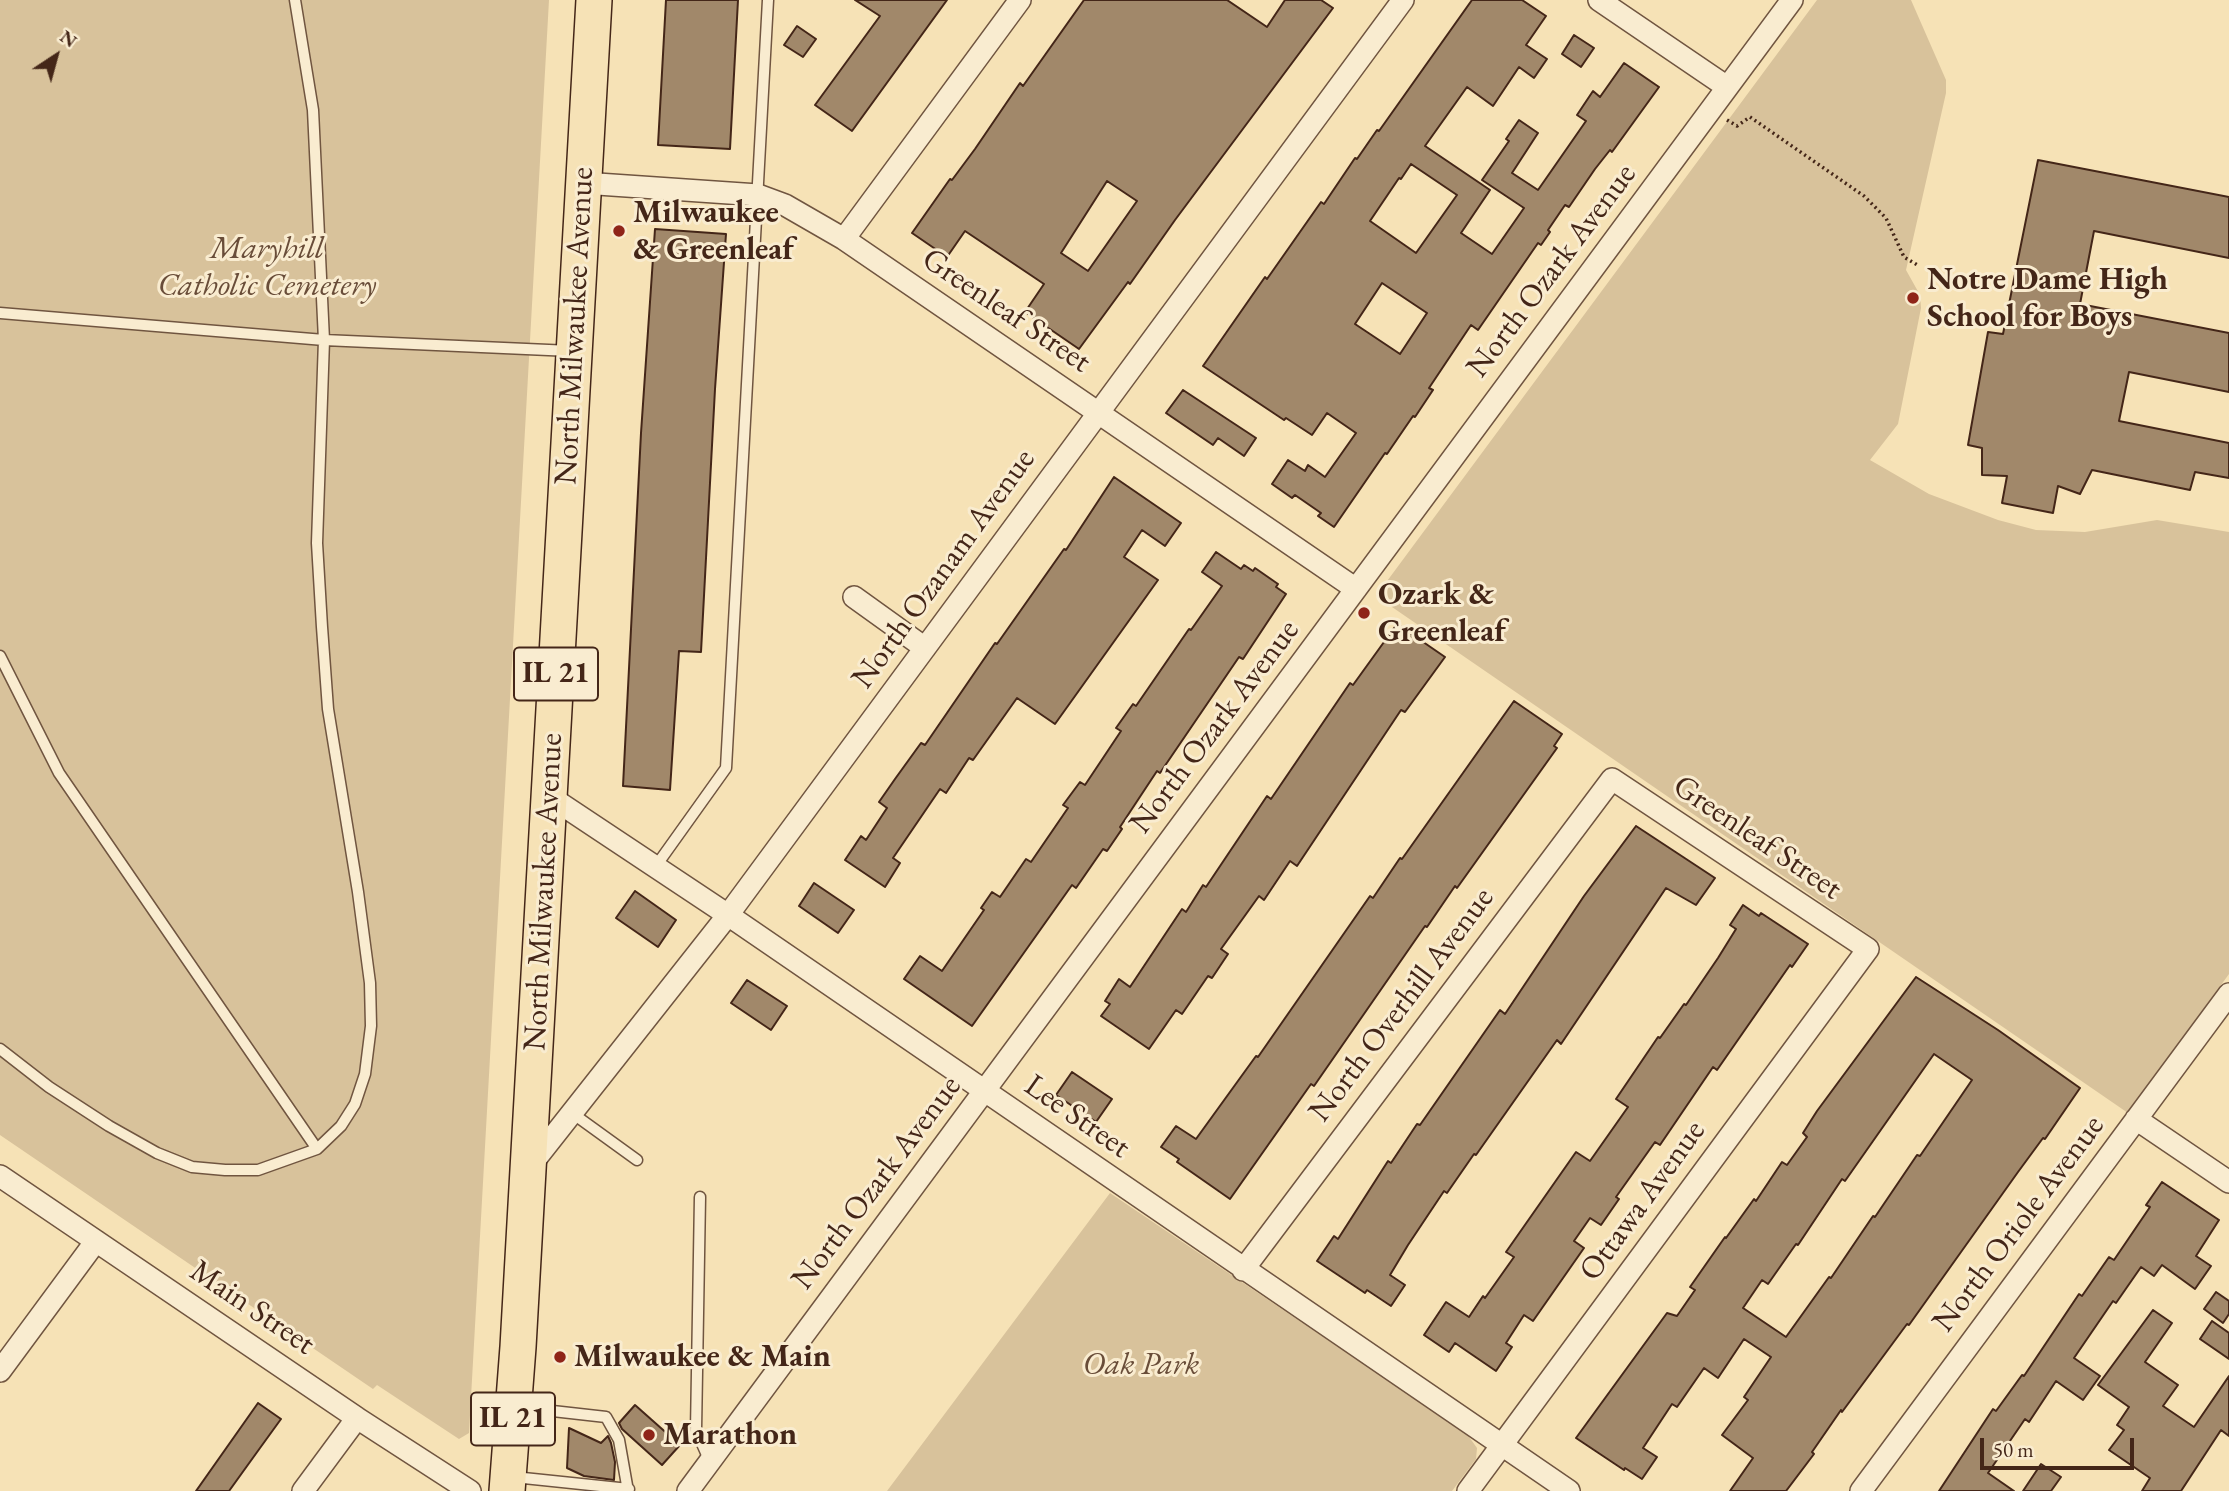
<!DOCTYPE html>
<style>
body{margin:0}
#map{position:relative;width:2229px;height:1491px;overflow:hidden;background:#f6e2b6;font-family:"EB Garamond",serif}
canvas{display:block}
.north{position:absolute;left:21px;top:21px;width:70px;height:70px;-webkit-text-stroke:5px #f9ecd0;paint-order:stroke;rotate:36deg;font-size:19px;font-weight:700;line-height:28px;text-align:center;color:#442618}
.north::after{content:'';display:block;margin:auto;width:24px;height:32px;background:#442618;clip-path:polygon(50% 0,100% 100%,50% 72%,0 100%)}
.scale{position:absolute;left:1980px;top:1438px;width:154px;height:32px;box-sizing:border-box;border:4px solid #442618;border-top:0;padding-left:9px;font-size:21px;line-height:24px;white-space:nowrap;color:#442618;-webkit-text-stroke:5px #f9ecd0;paint-order:stroke}
</style>
<div id="map">
<canvas width="2229" height="1491"></canvas>
<div class="north">N</div>
<div class="scale">50 m</div>
</div>
<script>
const ctx = document.querySelector('canvas').getContext('2d');
ctx.lineJoin = 'round';
function paint(path, color) {
  ctx.fillStyle = color;
  ctx.fill(path, 'evenodd');
}
function shape(rows) {
  const path = new Path2D();
  for (const r of rows) {
    path.moveTo(r[0], r[1]);
    for (let i = 2; i < r.length; i += 2) path.lineTo(r[i], r[i + 1]);
  }
  return path;
}
function stroke(path, color, width, dash) {
  ctx.strokeStyle = color;
  ctx.lineWidth = width;
  ctx.lineCap = dash ? 'butt' : 'round';
  ctx.setLineDash(dash || []);
  ctx.stroke(path);
}
function write(font, color, halo, rows, align = 'center') {
  ctx.font = font + ' "EB Garamond",serif';
  ctx.lineWidth = 6;
  ctx.setLineDash([]);
  ctx.textBaseline = 'middle';
  ctx.strokeStyle = halo;
  ctx.fillStyle = color;
  for (const [text, x, y, turn = 0] of rows) {
    ctx.save();
    ctx.translate(x, y);
    ctx.rotate((+turn || 0) * Math.PI / 180);
    ctx.textAlign = isNaN(turn) ? turn : align;
    if (halo) ctx.strokeText(text, 0, 0);
    ctx.fillText(text, 0, 0);
    ctx.restore();
  }
}
paint(shape([
 [0,0,549,0,469,1433,459,1439,377,1385,373,1389,0,1135],
 [1817,0,1911,0,1946,80,1946,93,1906,270,1920,295,1921,308,1898,424,1870,460,1929,494,1998,520,2036,530,2085,532,2157,520,2229,532,2229,974,2128,1113,1376,596],
 [1110,1193,1467,1434,1477,1448,1476,1459,1452,1491,887,1491]
]), '#d8c29b');
const building = shape([
 [666,0,738,0,730,149,658,145,666,0],
 [855,0,947,0,852,131,815,105,880,16,855,0],
 [1084,0,1227,0,1267,27,1285,0,1321,0,1333,8,1175,220,1130,284,1128,282,1079,349,1025,312,1044,284,965,231,947,257,912,233,950,179,952,180,975,149,1020,83,1023,86,1084,0],
 [1107,181,1137,201,1088,271,1061,253,1107,181],
 [1472,0,1522,0,1546,16,1526,45,1547,59,1534,78,1519,67,1493,106,1467,87,1425,146,1490,190,1461,233,1492,254,1524,208,1482,180,1509,141,1506,139,1519,120,1538,133,1512,173,1538,190,1586,121,1577,115,1593,91,1600,97,1624,63,1659,87,1612,152,1610,150,1595,169,1569,207,1565,205,1548,230,1550,232,1541,245,1538,243,1478,330,1471,325,1429,388,1433,390,1415,417,1413,416,1387,454,1385,453,1334,527,1318,516,1321,513,1295,495,1292,498,1272,484,1288,460,1305,471,1308,465,1325,477,1356,433,1327,413,1312,435,1286,418,1284,420,1203,366,1265,277,1267,279,1321,202,1324,204,1355,158,1357,159,1377,130,1379,131,1472,0],
 [1411,164,1457,195,1416,253,1370,221,1399,178,1401,179,1411,164],
 [1382,283,1427,313,1400,354,1355,324,1382,283],
 [797,26,816,39,803,57,784,45,797,26],
 [1574,35,1594,48,1581,67,1562,54,1574,35],
 [2038,160,2229,197,2229,258,2094,231,2080,304,2229,333,2229,392,2129,372,2119,421,2229,443,2229,478,2195,472,2190,490,2092,470,2080,494,2058,486,2053,513,2002,503,2007,476,1982,475,1982,448,1968,445,1988,332,2003,334,2038,160],
 [655,229,726,234,715,389,701,652,679,651,670,790,623,786,641,433,655,229],
 [1183,390,1256,438,1244,456,1218,438,1213,445,1166,413,1183,390],
 [1114,477,1181,523,1165,546,1142,530,1124,557,1158,580,1055,724,1017,698,973,760,969,758,946,793,940,789,893,858,900,863,885,887,845,860,861,836,866,840,887,808,879,802,895,779,921,743,925,745,995,643,997,644,1064,549,1066,550,1114,477],
 [1216,552,1241,569,1244,565,1253,571,1255,568,1278,584,1276,587,1286,594,1243,659,1239,657,1160,773,1157,771,1120,827,1122,829,1107,851,1103,849,1076,888,1072,885,972,1026,904,979,920,956,942,971,984,910,981,908,992,892,1000,897,1026,859,1031,862,1068,808,1063,805,1080,782,1085,785,1121,731,1116,728,1133,704,1136,706,1189,629,1191,630,1222,586,1202,572,1216,552],
 [1397,624,1445,657,1405,712,1401,710,1297,866,1290,861,1264,900,1259,896,1221,949,1228,954,1212,978,1208,976,1182,1014,1176,1010,1149,1049,1101,1016,1110,1004,1105,1001,1119,979,1130,987,1182,909,1186,912,1203,885,1206,887,1267,796,1271,799,1350,683,1353,685,1397,624],
 [1514,701,1562,734,1554,746,1557,748,1457,888,1455,886,1427,927,1425,926,1314,1086,1311,1084,1230,1199,1177,1162,1179,1159,1161,1147,1176,1126,1196,1139,1256,1056,1258,1057,1370,896,1373,898,1400,858,1402,859,1514,701],
 [1636,826,1715,878,1696,905,1666,888,1561,1044,1557,1040,1476,1155,1474,1154,1447,1193,1444,1191,1408,1245,1390,1275,1405,1285,1391,1306,1367,1290,1365,1293,1317,1261,1334,1236,1338,1239,1388,1161,1391,1163,1417,1124,1420,1125,1500,1010,1505,1014,1584,896,1636,826],
 [814,883,854,910,838,933,799,906,814,883],
 [635,891,676,920,658,947,616,918,635,891],
 [1743,905,1759,916,1761,913,1808,944,1792,967,1790,965,1717,1070,1713,1067,1660,1145,1655,1142,1616,1197,1619,1199,1601,1225,1590,1218,1574,1241,1584,1248,1533,1321,1524,1315,1506,1343,1512,1347,1496,1371,1455,1343,1449,1352,1424,1335,1446,1302,1469,1317,1483,1296,1485,1298,1514,1257,1506,1252,1576,1152,1590,1161,1628,1107,1616,1099,1658,1037,1660,1038,1684,1004,1686,1005,1718,958,1736,929,1730,925,1743,905],
 [1916,977,1998,1030,2080,1088,2045,1139,2043,1138,2018,1172,1909,1325,1907,1324,1842,1412,1841,1410,1812,1452,1814,1454,1786,1491,1730,1491,1753,1458,1722,1435,1748,1400,1744,1397,1771,1357,1744,1339,1718,1378,1704,1368,1677,1407,1672,1404,1643,1448,1657,1457,1642,1479,1625,1468,1624,1470,1576,1438,1667,1313,1677,1316,1695,1290,1690,1287,1725,1237,1726,1238,1754,1199,1756,1201,1782,1162,1787,1165,1807,1137,1803,1133,1817,1111,1916,977],
 [1934,1054,1972,1080,1920,1156,1917,1155,1875,1217,1873,1216,1831,1278,1829,1277,1786,1337,1743,1308,1762,1280,1768,1284,1796,1244,1798,1245,1842,1179,1845,1181,1934,1054],
 [747,980,787,1006,771,1030,731,1003,747,980],
 [1072,1072,1112,1099,1096,1122,1056,1095,1072,1072],
 [2162,1182,2219,1220,2196,1256,2211,1266,2195,1289,2162,1265,2154,1276,2141,1267,2116,1303,2113,1301,2074,1358,2100,1376,2083,1400,2056,1381,2029,1422,2025,1419,1988,1473,2014,1491,1939,1491,1993,1409,1996,1411,2022,1375,2024,1376,2079,1294,2082,1296,2109,1257,2114,1260,2150,1207,2146,1205,2162,1182],
 [2216,1292,2229,1301,2229,1314,2223,1323,2204,1309,2216,1292],
 [2153,1310,2172,1323,2145,1362,2178,1385,2163,1406,2194,1427,2229,1376,2229,1436,2221,1430,2181,1491,2142,1491,2150,1478,2109,1450,2124,1430,2117,1425,2129,1407,2098,1385,2153,1310],
 [2212,1321,2229,1333,2229,1359,2200,1339,2212,1321],
 [258,1403,281,1419,260,1448,229,1491,196,1491,258,1403],
 [635,1405,680,1445,662,1465,622,1429,619,1423,635,1405],
 [569,1428,601,1443,608,1436,611,1443,615,1462,614,1480,584,1476,567,1468,569,1428],
 [2041,1464,2061,1477,2051,1491,2023,1491,2041,1464]
]);
paint(building, '#a1886a');
stroke(building, '#442618', 2);
const service = shape([
 [0,313,324,340,571,351],
 [0,656,59,773,317,1149],
 [656,866,726,768,768,0],
 [0,1049,49,1087,109,1126,157,1153,192,1167,225,1170,258,1170,317,1149,341,1126,355,1104,365,1074,371,1026,370,983,358,892,328,709,322,627,317,543,324,340,313,110,295,0],
 [572,1113,637,1160],
 [700,1197,696,1430,710,1462],
 [517,1407,606,1417,619,1440,628,1491],
 [514,1477,629,1489]
]);
const minor = shape([
 [1599,0,1727,87],
 [583,183,758,195,785,205,844,239,1356,589],
 [844,239,1020,0],
 [854,597,925,648],
 [549,796,728,915,1569,1491],
 [2136,1119,2229,1182],
 [530,1166,728,915,1403,0],
 [0,1176,357,1418,470,1491],
 [1243,1270,1612,779,1868,949,1468,1491],
 [0,1371,96,1241],
 [303,1491,357,1418],
 [688,1491,1792,0],
 [1861,1491,2229,994]
]);
const primary = shape([
 [507,1491,518,1347,594,0]
]);
stroke(service, '#705540', 13);
stroke(minor, '#705540', 24);
stroke(primary, '#442618', 38);
stroke(shape([
 [1727,120,1737,126,1750,117,1864,196,1886,218,1904,257,1919,266]
]), '#442618', 3.5, [2, 3.5]);
stroke(service, '#f9ecd0', 10);
stroke(minor, '#f9ecd0', 21);
stroke(primary, '#f6e2b6', 35);
for (const [x, y, r, color] of [
 [619,231,7,"#8f2418"],
 [1913,298,7,"#8f2418"],
 [1364,613,7,"#8f2418"],
 [560,1357,7,"#8f2418"],
 [649,1435,7,"#8f2418"]
]) {
  const dot = new Path2D();
  dot.arc(x, y, r, 0, 2 * Math.PI);
  ctx.fillStyle = color;
  ctx.fill(dot);
  stroke(dot, '#f9ecd0', 2.5);
}
for (const [x, y, w] of [
 [556,674,84],
 [513,1419,84]
]) {
  const box = new Path2D();
  box.roundRect(x - w / 2, y - 26.5, w, 53, 5);
  ctx.fillStyle = '#f9ecd0';
  ctx.fill(box);
  stroke(box, '#442618', 2);
}
write('bold 30px', '#442618', null, [
 ["IL 21",556,674],
 ["IL 21",513,1419]
]);
write('bold 32px', '#442618', '#f9ecd0', [
 ["Milwaukee",633,213],
 ["& Greenleaf",633,250],
 ["Notre Dame High",1927,280],
 ["School for Boys",1927,317],
 ["Ozark &",1378,595],
 ["Greenleaf",1378,632],
 ["Milwaukee & Main",574,1357],
 ["Marathon",663,1435]
], 'left');
write('italic 32px', '#694d39', '#f9ecd0', [
 ["Maryhill",267,249],
 ["Catholic Cemetery",267,286],
 ["Oak Park",1141,1365]
]);
write('32px', '#442618', '#f9ecd0', [
 ["North Ozark Avenue",1552,271,-53],
 ["Greenleaf Street",1006,311,34],
 ["North Milwaukee Avenue",575,326,-87],
 ["North Ozanam Avenue",944,569,-54],
 ["North Ozark Avenue",1215,727,-53],
 ["Greenleaf Street",1757,838,34],
 ["North Milwaukee Avenue",544,892,-87],
 ["North Overhill Avenue",1402,1005,-53],
 ["Lee Street",1077,1117,35],
 ["North Ozark Avenue",877,1183,-53],
 ["Ottawa Avenue",1643,1201,-54],
 ["North Oriole Avenue",2019,1224,-53],
 ["Main Street",252,1308,34]
]);
</script>
